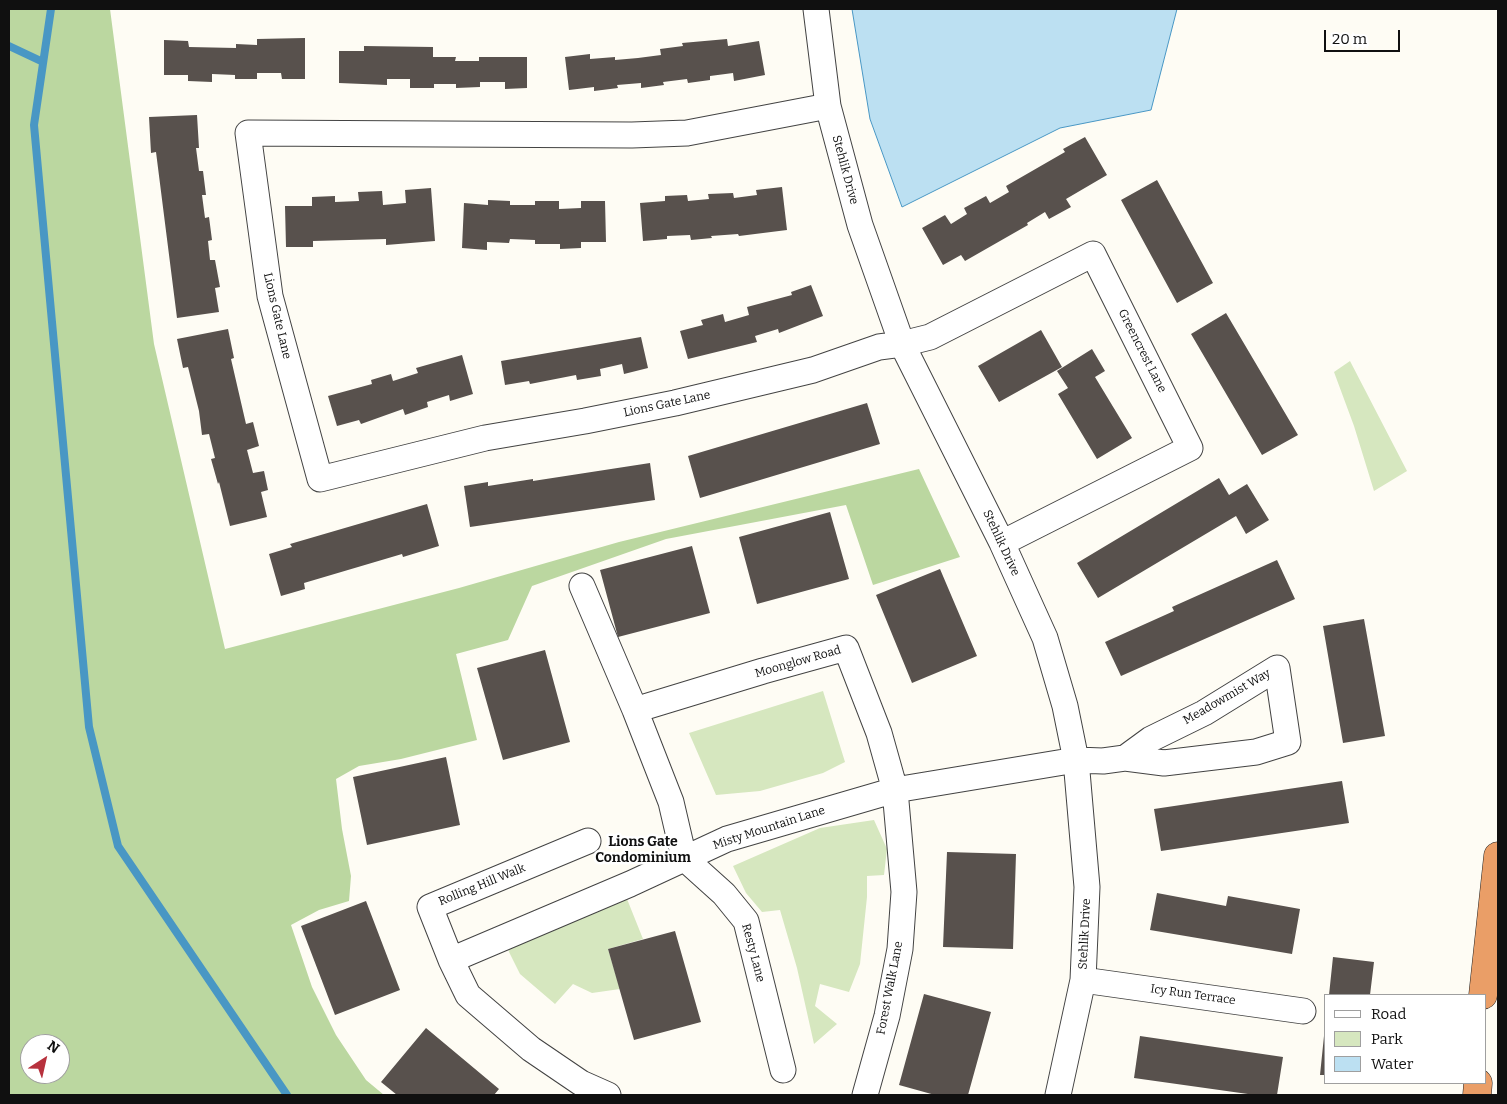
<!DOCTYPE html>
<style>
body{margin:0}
#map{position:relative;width:1507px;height:1104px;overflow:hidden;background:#fefcf4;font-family:Bitter,serif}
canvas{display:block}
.frame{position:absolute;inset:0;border:10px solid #101010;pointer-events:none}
.legend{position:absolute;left:1324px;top:994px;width:162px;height:90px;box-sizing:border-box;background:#fff;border:1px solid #9f9f9f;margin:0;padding:6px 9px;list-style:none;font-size:15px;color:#101010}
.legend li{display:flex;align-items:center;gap:10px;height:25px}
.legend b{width:25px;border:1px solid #9f9f9f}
.north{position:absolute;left:20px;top:1034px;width:50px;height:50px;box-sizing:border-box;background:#fff;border:1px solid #9f9f9f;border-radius:50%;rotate:35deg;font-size:14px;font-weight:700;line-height:20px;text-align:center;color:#101010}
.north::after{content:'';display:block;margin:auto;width:18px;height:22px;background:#b7313d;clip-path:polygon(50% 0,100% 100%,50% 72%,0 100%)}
.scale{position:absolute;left:1324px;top:30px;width:76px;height:22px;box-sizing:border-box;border:2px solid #101010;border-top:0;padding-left:6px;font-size:15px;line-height:18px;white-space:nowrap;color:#101010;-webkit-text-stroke:4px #fff;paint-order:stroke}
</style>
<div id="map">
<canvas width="1507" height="1104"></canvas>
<div class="frame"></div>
<ul class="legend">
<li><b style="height:6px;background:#fff"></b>Road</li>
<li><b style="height:14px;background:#d6e7bf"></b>Park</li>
<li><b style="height:14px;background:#bce0f2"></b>Water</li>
</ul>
<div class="north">N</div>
<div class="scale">20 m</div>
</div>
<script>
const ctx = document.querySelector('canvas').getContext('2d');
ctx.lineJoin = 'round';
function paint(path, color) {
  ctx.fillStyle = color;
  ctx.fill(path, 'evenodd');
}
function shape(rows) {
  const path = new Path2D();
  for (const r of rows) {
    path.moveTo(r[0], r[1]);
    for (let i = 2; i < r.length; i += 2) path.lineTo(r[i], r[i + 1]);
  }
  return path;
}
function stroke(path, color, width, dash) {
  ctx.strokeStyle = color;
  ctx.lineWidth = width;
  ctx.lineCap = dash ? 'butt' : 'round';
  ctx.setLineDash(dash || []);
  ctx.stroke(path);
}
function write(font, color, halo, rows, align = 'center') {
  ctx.font = font + ' Bitter,serif';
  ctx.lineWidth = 5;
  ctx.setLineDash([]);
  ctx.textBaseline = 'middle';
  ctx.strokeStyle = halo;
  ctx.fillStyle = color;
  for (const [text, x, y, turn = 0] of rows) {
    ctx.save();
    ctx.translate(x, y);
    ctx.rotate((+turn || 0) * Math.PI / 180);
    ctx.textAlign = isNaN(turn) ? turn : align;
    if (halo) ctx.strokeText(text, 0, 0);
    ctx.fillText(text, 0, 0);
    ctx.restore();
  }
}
paint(shape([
 [1350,361,1407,471,1374,491,1354,426,1334,372],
 [823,691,845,762,823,773,760,791,716,795,689,733],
 [874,820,887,849,884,875,867,876,867,897,860,964,849,992,820,984,815,1006,837,1024,814,1044,797,968,780,910,762,912,746,893,733,866,820,828],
 [627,899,643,939,608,949,620,989,592,993,573,984,555,1004,520,974,509,952,508,946]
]), '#d6e7bf');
paint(shape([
 [9,9,110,9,154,344,225,649,459,588,619,542,919,469,960,557,873,585,846,505,666,539,532,586,508,640,456,654,477,740,401,759,359,766,336,779,342,829,351,876,349,901,319,910,291,925,312,987,336,1035,366,1080,384,1095,9,1095],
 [30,1044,60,1044,60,1074,30,1074]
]), '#bbd7a0');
const water = shape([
 [852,9,1177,9,1151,110,1060,128,902,207,870,119,852,9]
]);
paint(water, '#bce0f2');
stroke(water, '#4997c4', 1);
stroke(shape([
 [51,9,34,125,89,727,118,846,287,1095],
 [9,46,43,62]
]), '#4997c4', 8);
paint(shape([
 [305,38,305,79,282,79,281,73,257,73,257,79,235,79,235,75,212,74,212,82,188,81,188,75,164,75,164,40,188,41,189,47,236,48,236,44,257,45,257,39],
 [727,39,728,46,759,41,765,75,734,81,733,73,710,76,710,80,688,83,687,79,663,82,664,85,641,88,641,83,617,85,618,88,594,91,594,87,569,90,565,57,590,54,590,59,615,57,615,60,638,58,661,55,660,49,683,46,682,43],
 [364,46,433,47,433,57,456,57,455,61,479,61,479,57,527,57,527,88,505,89,505,82,480,82,480,87,456,88,456,84,434,84,434,88,410,88,410,79,387,79,387,85,339,83,339,51,364,51],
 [197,115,199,148,196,148,199,171,203,171,206,195,202,195,205,218,209,217,212,240,208,241,210,260,215,260,220,287,215,288,219,312,177,318,156,152,151,153,149,117],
 [1085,137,1107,175,1066,199,1071,207,1049,219,1045,212,1027,223,1028,225,965,261,961,255,943,265,922,228,945,215,951,224,967,214,964,208,986,196,990,203,1009,192,1006,186,1065,152,1063,149],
 [1157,180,1213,283,1177,303,1121,200],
 [782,187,787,230,739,236,738,234,711,236,712,238,691,240,690,235,667,236,667,239,643,241,640,203,665,201,665,196,687,195,688,201,709,199,708,194,733,193,734,198,757,195,756,190],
 [431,188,435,241,386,245,386,239,313,241,313,247,286,247,285,206,312,206,312,197,335,196,335,202,359,201,358,192,382,191,383,205,406,203,405,190],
 [488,200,510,201,510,205,535,205,535,201,559,201,559,209,581,208,581,201,605,201,606,242,581,242,581,248,560,249,560,244,535,244,535,240,510,239,509,243,487,242,487,250,462,248,464,203,488,205],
 [811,285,823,316,779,333,778,329,755,336,757,342,688,359,680,331,703,325,701,320,723,314,725,322,749,315,747,307,792,295,791,292],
 [1226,313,1298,435,1262,455,1191,334],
 [228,329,234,358,231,359,246,424,253,422,259,446,247,450,253,473,264,471,268,490,261,492,267,517,230,526,219,482,218,484,211,459,215,458,209,434,202,435,199,411,188,367,183,368,177,339],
 [1041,330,1062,367,999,402,978,366],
 [641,337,648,368,624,374,622,364,600,369,601,376,577,380,576,375,530,384,529,381,505,385,501,361],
 [1092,349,1105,371,1095,377,1132,438,1097,459,1058,394,1068,388,1057,371],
 [462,355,473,394,450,401,449,395,427,402,428,407,405,415,403,409,361,424,359,420,337,426,328,396,372,384,371,380,391,374,393,381,418,373,416,368],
 [867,403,880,444,700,498,688,456],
 [650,463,655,500,470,527,464,486,488,482,488,486,533,479,533,481],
 [1219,478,1229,495,1247,484,1269,520,1246,534,1236,516,1098,598,1077,563],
 [427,504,439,546,403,557,402,554,304,583,305,589,281,596,269,554,292,547,290,544],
 [830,512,849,579,757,604,739,537],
 [692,546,710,613,618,637,600,570],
 [1277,560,1295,599,1121,676,1105,642,1174,611,1172,607],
 [940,569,977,656,912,683,876,595],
 [1364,619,1385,736,1343,743,1323,626],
 [545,650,570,742,503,760,477,668],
 [446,757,460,825,367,845,353,777],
 [1342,781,1349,823,1161,851,1154,809],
 [947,852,1016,854,1013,949,943,947],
 [1157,893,1226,906,1228,896,1300,909,1292,954,1150,930],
 [366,901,400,990,335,1015,301,926],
 [675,931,701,1022,634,1040,608,949],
 [1333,957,1374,962,1370,995,1329,995],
 [924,994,991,1012,968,1095,935,1095,899,1085],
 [426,1028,499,1089,494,1095,397,1095,381,1082],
 [1140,1036,1283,1057,1277,1095,1255,1095,1134,1078],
 [1324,1036,1326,1036,1326,1075,1320,1075]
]), '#58514d');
const minor = shape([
 [816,9,828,106,860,225,902,344,1002,543,1045,638,1065,706,1076,760,1087,887,1083,980,1058,1095],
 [828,106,687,133,632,135,248,133,270,296,320,479,485,438,585,421,675,403,813,370,879,347,902,344,930,337,1093,254,1190,448,1002,543],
 [582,586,635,710,671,802,684,858,724,894,746,921,783,1070],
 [635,710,763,671,846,648,879,733,895,790,904,892,900,949,887,1016,865,1095],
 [588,841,430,907,451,960,468,995,531,1049,581,1083,608,1095],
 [451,960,630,884,727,839,895,790,1076,760,1103,761,1125,758,1151,739,1204,713,1277,668,1288,742,1256,752,1164,763,1125,758],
 [1083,980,1303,1011]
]);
const motorway = shape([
 [1483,995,1498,856],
 [1477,1095,1478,1083]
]);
stroke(minor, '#434343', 27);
stroke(motorway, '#212121', 29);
stroke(minor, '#fff', 25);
stroke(motorway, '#ea9e67', 28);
write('12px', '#101010', '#fff', [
 ["Stehlik Drive",845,170,75],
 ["Lions Gate Lane",277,316,77],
 ["Greencrest Lane",1142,351,63],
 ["Lions Gate Lane",667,404,-12],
 ["Stehlik Drive",1001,543,65],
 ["Moonglow Road",798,662,-16],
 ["Meadowmist Way",1227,697,-30],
 ["Misty Mountain Lane",769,828,-18],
 ["Rolling Hill Walk",482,885,-22],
 ["Stehlik Drive",1085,934,-87],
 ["Resty Lane",753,953,75],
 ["Forest Walk Lane",890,988,-79],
 ["Icy Run Terrace",1193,995,8]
]);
write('bold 14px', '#101010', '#fff', [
 ["Lions Gate",643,842],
 ["Condominium",643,858]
]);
</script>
